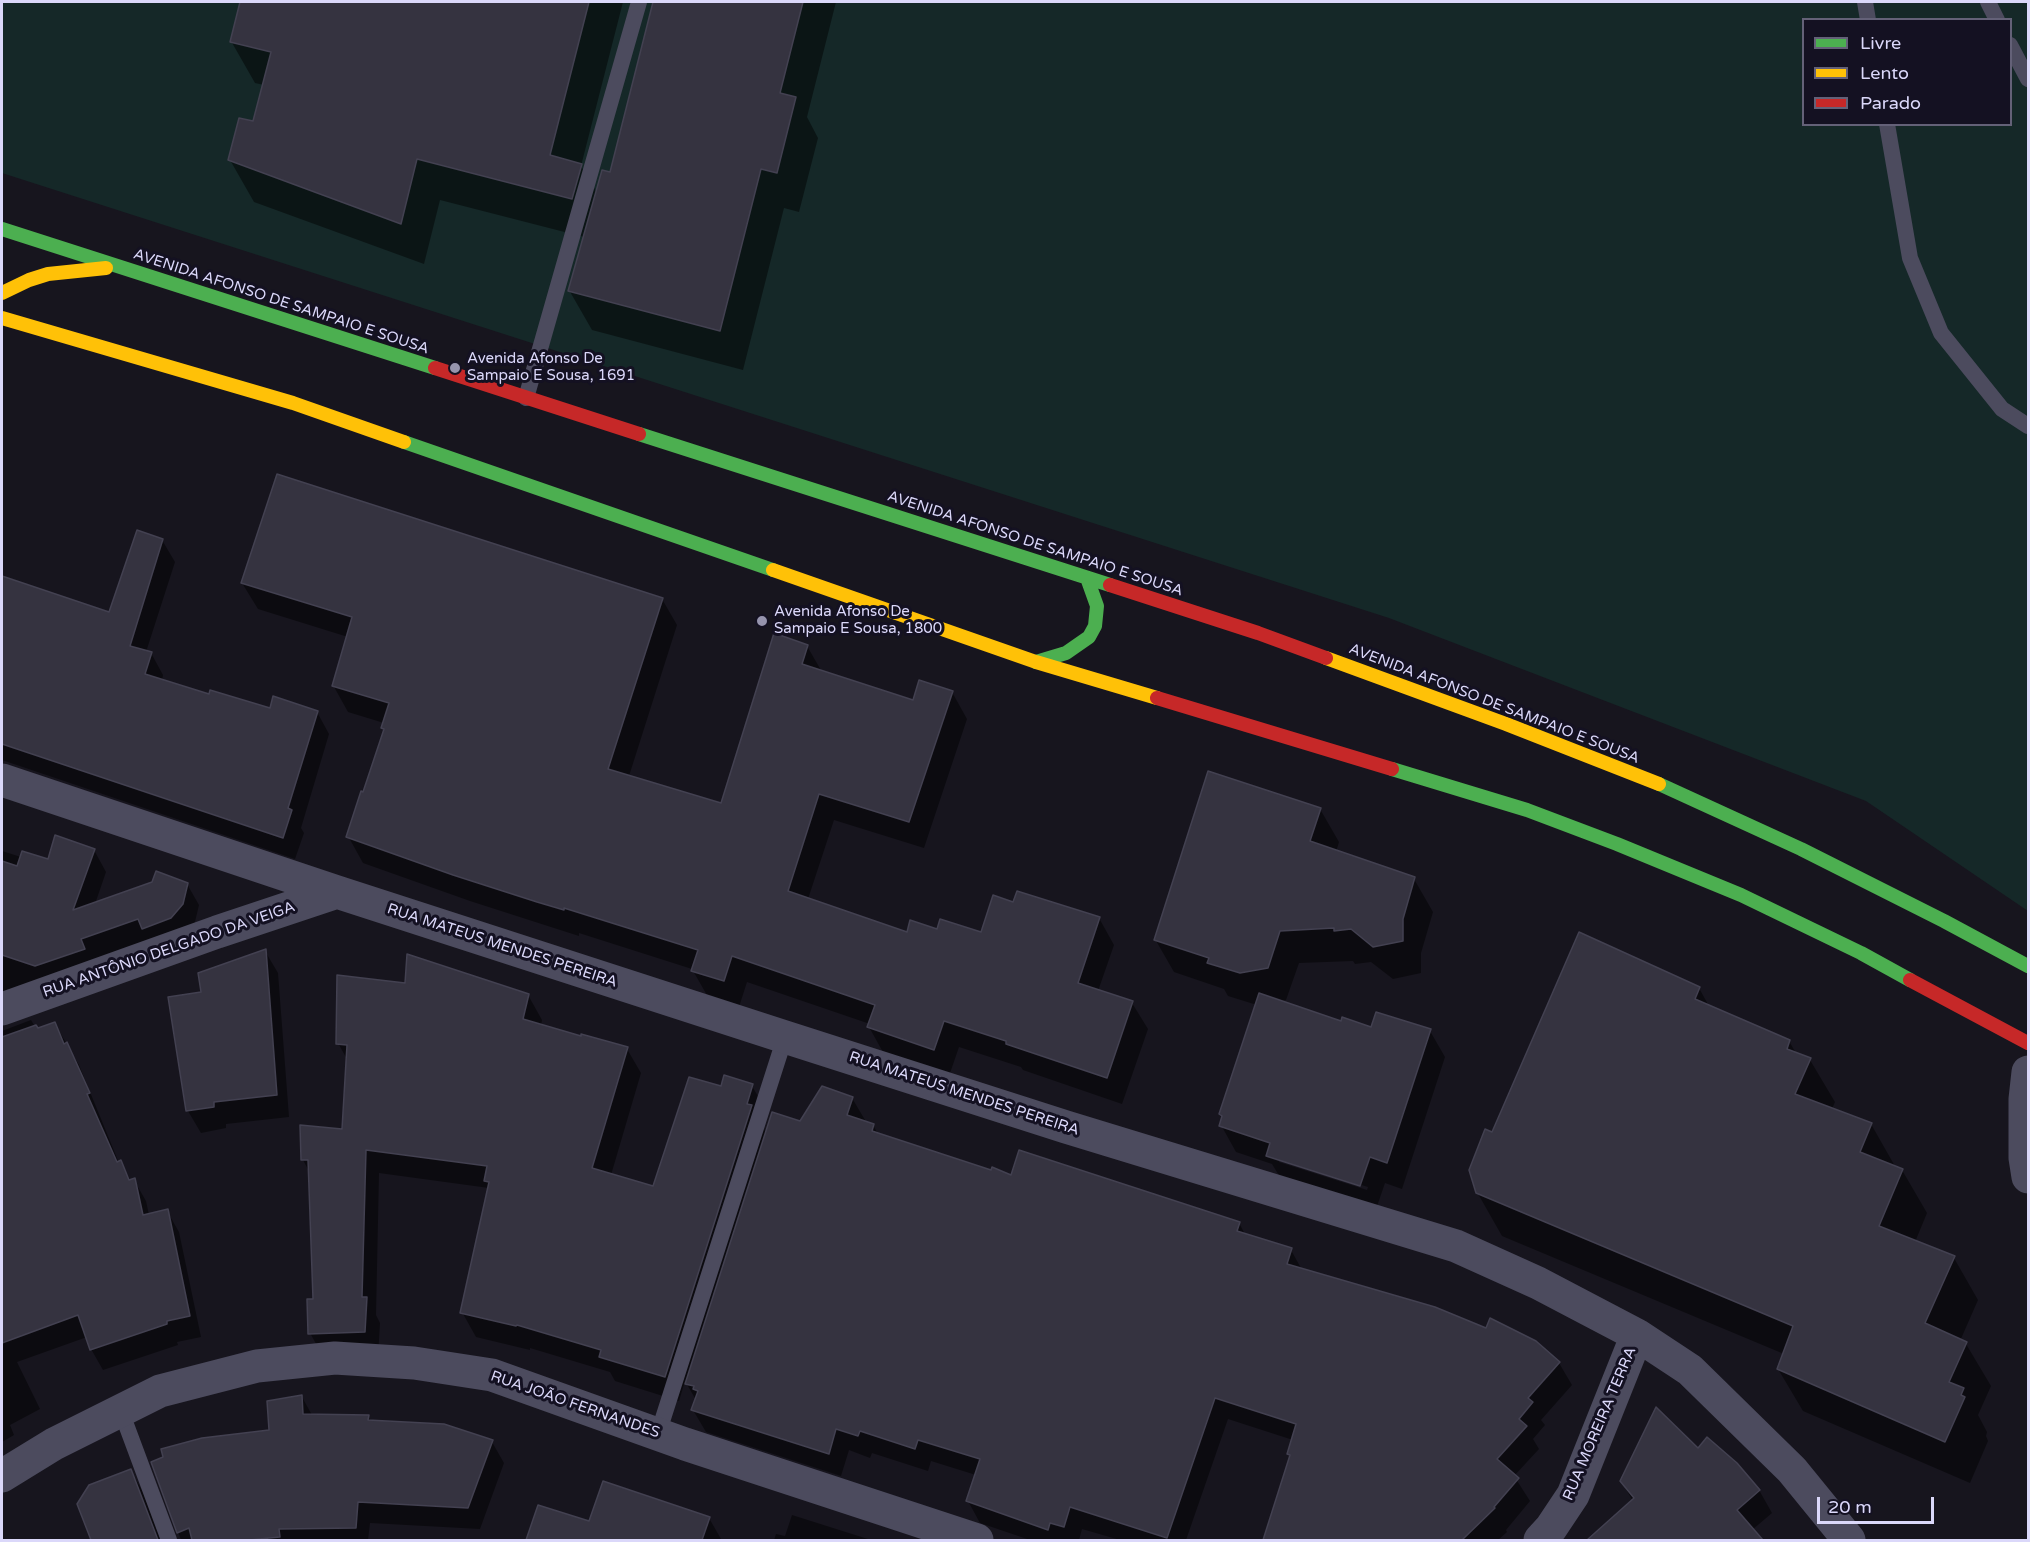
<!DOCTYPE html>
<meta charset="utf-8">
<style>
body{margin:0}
#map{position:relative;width:2030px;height:1542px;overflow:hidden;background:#17151e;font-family:"Varela Round",sans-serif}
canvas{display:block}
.frame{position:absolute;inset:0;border:3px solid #dbd8fa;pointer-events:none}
.legend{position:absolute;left:1802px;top:18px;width:210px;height:108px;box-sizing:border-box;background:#141122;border:2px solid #646178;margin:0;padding:8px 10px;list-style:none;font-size:18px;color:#dbd8fa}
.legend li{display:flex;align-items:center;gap:12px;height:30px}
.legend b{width:30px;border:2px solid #646178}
.scale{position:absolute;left:1817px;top:1497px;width:117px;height:27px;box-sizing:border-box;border:3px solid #dbd8fa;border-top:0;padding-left:8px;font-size:18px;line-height:21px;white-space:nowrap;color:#dbd8fa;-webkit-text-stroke:4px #141122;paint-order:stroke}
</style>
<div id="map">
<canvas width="2030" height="1542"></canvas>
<div class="frame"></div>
<ul class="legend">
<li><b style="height:8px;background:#4caf50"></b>Livre</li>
<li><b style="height:8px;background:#ffc107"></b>Lento</li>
<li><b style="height:8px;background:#c62828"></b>Parado</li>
</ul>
<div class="scale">20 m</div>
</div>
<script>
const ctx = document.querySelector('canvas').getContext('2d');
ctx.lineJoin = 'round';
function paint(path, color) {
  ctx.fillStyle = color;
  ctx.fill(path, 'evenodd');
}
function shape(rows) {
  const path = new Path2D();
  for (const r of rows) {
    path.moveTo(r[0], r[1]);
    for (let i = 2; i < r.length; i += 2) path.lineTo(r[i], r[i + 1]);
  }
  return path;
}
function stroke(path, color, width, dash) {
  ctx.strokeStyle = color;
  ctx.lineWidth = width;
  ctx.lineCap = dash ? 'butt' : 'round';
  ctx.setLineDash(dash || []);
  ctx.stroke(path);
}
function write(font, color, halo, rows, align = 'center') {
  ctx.font = font + ' "Varela Round",sans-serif';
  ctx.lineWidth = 6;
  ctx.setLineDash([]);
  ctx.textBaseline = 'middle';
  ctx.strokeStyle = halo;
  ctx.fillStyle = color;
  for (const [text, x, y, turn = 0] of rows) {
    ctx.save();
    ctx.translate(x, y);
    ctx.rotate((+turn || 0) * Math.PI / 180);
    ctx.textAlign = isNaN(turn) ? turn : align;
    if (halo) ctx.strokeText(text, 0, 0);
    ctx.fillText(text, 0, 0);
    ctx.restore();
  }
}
paint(shape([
 [2,2,2028,2,2028,911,1866,801,1389,618,2,173],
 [1804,20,2010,20,2010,124,1804,124]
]), '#152828');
paint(shape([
 [241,2,623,2,581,166,597,193,611,174,655,2,836,2,807,117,818,138,799,212,784,208,743,370,592,330,569,290,584,237,440,200,424,264,254,202,230,160,255,123,264,85,255,83,231,41],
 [162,540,175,562,146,652,151,653,163,675,162,681,210,696,271,710,317,712,329,734,301,828,304,833,295,859,2,760,2,578,110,614],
 [242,583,662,599,677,625,629,776,722,804,807,646,822,672,914,702,952,692,967,719,924,848,834,820,808,899,907,934,938,931,982,934,1014,904,1099,918,1114,945,1098,991,1132,1003,1148,1029,1122,1104,1023,1070,1021,1067,959,1047,949,1076,884,1054,869,1027,870,1024,747,982,739,1007,708,997,692,969,579,933,579,936,554,928,470,901,363,863,348,836,385,731,383,728,384,723,348,712,333,685,348,637,258,609],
 [1320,809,1339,842,1336,852,1414,879,1433,912,1421,953,1421,973,1393,979,1371,962,1355,964,1353,961,1299,963,1286,1000,1279,1002,1342,1023,1372,1029,1430,1031,1445,1057,1402,1189,1385,1183,1375,1212,1283,1182,1272,1164,1236,1152,1221,1125,1223,1119,1220,1114,1257,1005,1228,996,1224,989,1174,972,1155,939],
 [1279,1159,1368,1187,1367,1190,1279,1162],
 [94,850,106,872,95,904,187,884,199,905,194,926,2,1002,2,851,21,857,49,861],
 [265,951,278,973,289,1117,226,1124,226,1128,201,1133,188,1111,203,993],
 [1699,988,1710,1008,1789,1041,1797,1055,1810,1060,1835,1102,1832,1109,1871,1124,1896,1168,1902,1170,1927,1213,1915,1242,1954,1258,1978,1300,1960,1341,1966,1344,1991,1386,1978,1415,1987,1432,1986,1436,1988,1441,1970,1483,1803,1411,1778,1369,1784,1354,1502,1236,1477,1192,1492,1134],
 [528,995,542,1020,541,1026,627,1049,641,1073,611,1175,654,1188,722,1088,752,1086,766,1110,761,1124,767,1134,801,1123,852,1098,865,1120,864,1122,873,1125,878,1134,1012,1177,1239,1223,1246,1236,1291,1250,1302,1270,1559,1363,1572,1385,1541,1420,1545,1425,1533,1439,1539,1449,1514,1476,1530,1501,1506,1530,1507,1532,1498,1540,1349,1540,1344,1529,1340,1540,1264,1540,1291,1458,1288,1454,1293,1440,1228,1419,1186,1540,1120,1540,1082,1529,1079,1540,1030,1540,980,1523,968,1501,976,1475,931,1461,928,1471,872,1453,870,1458,849,1450,841,1476,706,1432,693,1410,696,1400,685,1381,679,1401,615,1381,610,1372,530,1348,530,1350,476,1337,462,1312,489,1188,379,1173,376,1315,380,1323,378,1356,324,1358,310,1333,314,1300,310,1173,303,1160,343,1131,348,1061,338,1043],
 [31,1020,37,1030,55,1024,79,1065,119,1163,120,1162,131,1181,134,1180,146,1201,149,1215,167,1211,179,1232,201,1337,177,1342,178,1345,103,1370,91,1349,87,1337,17,1362,40,1409,10,1425,14,1435,2,1442,2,1031],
 [302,1397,312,1415,368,1416,371,1422,492,1442,504,1463,480,1529,370,1523,368,1540,181,1540,153,1462,271,1431],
 [1698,1450,1759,1490,1772,1513,1752,1530,1761,1540,1591,1540,1633,1501,1621,1481],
 [131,1471,143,1492,161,1540,92,1540,79,1504],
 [538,1507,590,1523,709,1518,721,1539,527,1540],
 [792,1515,871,1540,774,1540,776,1534,785,1536]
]), '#0007');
const building = shape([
 [240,2,589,2,550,155,582,164,572,199,417,159,401,224,228,160,239,118,253,121,271,52,230,42,240,2],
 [653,2,803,2,780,93,796,97,777,173,761,169,720,331,568,291,602,170,610,172,653,2],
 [277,474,663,598,608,769,721,803,774,633,808,645,802,664,913,700,919,680,953,691,909,822,819,794,788,891,907,932,910,920,937,929,940,919,981,932,993,895,1013,902,1017,891,1100,917,1078,983,1133,1001,1107,1078,1006,1044,1006,1041,944,1021,934,1050,867,1027,875,1005,732,956,724,981,691,971,698,950,564,908,564,910,537,902,453,875,346,837,361,791,363,792,384,729,381,728,389,703,332,686,352,617,241,583,277,474],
 [137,530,163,539,130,646,152,652,145,674,209,694,210,690,270,708,273,696,318,711,288,808,292,810,283,838,2,744,2,576,109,612,137,530],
 [1208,771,1321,808,1310,841,1415,877,1403,919,1403,941,1373,947,1351,929,1334,931,1334,928,1280,931,1268,968,1240,973,1207,963,1209,958,1154,940,1208,771],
 [55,835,95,849,73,910,152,882,156,871,188,883,183,904,171,918,142,929,138,919,81,939,85,949,35,966,2,955,2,861,17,866,22,851,48,859,55,835],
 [1579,932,1700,987,1695,999,1790,1040,1787,1049,1811,1058,1795,1094,1872,1123,1860,1152,1903,1169,1879,1226,1955,1256,1925,1323,1967,1342,1949,1382,1964,1388,1961,1395,1965,1397,1945,1442,1777,1369,1793,1326,1476,1193,1469,1170,1485,1129,1492,1132,1579,932],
 [266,949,277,1095,214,1102,214,1107,186,1111,168,997,201,992,198,973,266,949],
 [407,954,529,994,523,1019,581,1036,581,1034,628,1047,592,1168,653,1186,689,1077,721,1086,724,1075,753,1084,747,1104,752,1105,665,1377,599,1357,601,1350,517,1325,516,1326,460,1313,489,1182,484,1181,487,1166,366,1150,362,1297,367,1297,365,1332,308,1334,307,1299,313,1299,308,1160,301,1160,300,1125,342,1129,347,1045,336,1044,337,975,405,983,407,954],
 [1259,993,1341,1021,1342,1017,1371,1027,1376,1012,1431,1029,1387,1163,1370,1157,1360,1186,1266,1156,1270,1143,1219,1126,1222,1116,1219,1114,1259,993],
 [55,1022,64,1044,67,1042,90,1093,87,1094,117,1162,121,1160,129,1180,135,1178,143,1215,168,1209,190,1316,167,1321,167,1324,90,1350,78,1315,2,1343,2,1037,36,1025,38,1028,55,1022],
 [822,1086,853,1097,847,1115,874,1124,872,1131,991,1170,992,1167,1011,1175,1019,1150,1240,1222,1237,1231,1292,1248,1287,1264,1435,1307,1486,1328,1490,1318,1536,1341,1560,1362,1528,1398,1533,1402,1519,1419,1527,1426,1497,1459,1519,1478,1494,1507,1495,1508,1462,1540,1263,1540,1290,1455,1287,1454,1296,1424,1215,1398,1167,1538,1070,1507,1064,1527,1050,1523,1048,1530,966,1501,980,1459,918,1440,915,1449,860,1431,858,1436,836,1429,829,1454,691,1410,698,1391,693,1389,694,1386,685,1384,772,1112,800,1121,822,1086],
 [302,1395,303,1414,369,1415,368,1420,444,1424,493,1440,468,1508,358,1502,356,1528,279,1529,280,1537,249,1540,192,1540,189,1528,177,1533,151,1462,163,1457,161,1449,202,1438,269,1430,267,1401,302,1395],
 [1656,1407,1698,1448,1707,1437,1737,1463,1760,1490,1737,1510,1763,1540,1587,1540,1634,1498,1620,1481,1656,1407],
 [131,1469,158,1540,91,1540,77,1504,89,1485,131,1469],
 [603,1481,710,1517,702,1540,526,1540,538,1505,589,1521,603,1481]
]);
paint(building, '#353340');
stroke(building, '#434151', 1.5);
stroke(shape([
 [1865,2,1868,20],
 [1988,2,1997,20],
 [2010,45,2028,79],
 [1887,124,1910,258,1941,333,2002,409,2028,426],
 [526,398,639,2],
 [121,1411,169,1540],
 [658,1434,785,1037]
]), '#4c4b5e', 16);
stroke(shape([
 [2,780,337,892,785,1037,1066,1127,1456,1246,1538,1283,1637,1335,1690,1370,1792,1470,1849,1540],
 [2,1009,217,932,337,892],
 [2028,1072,2025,1099,2025,1158,2028,1177],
 [2,1476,54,1444,160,1391,257,1366,335,1358,414,1363,492,1375,685,1444,977,1540],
 [1540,1540,1551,1528,1573,1495,1637,1335]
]), '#4c4b5e', 33);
stroke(shape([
 [2,229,435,368],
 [639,434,1110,585],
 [404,442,773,570],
 [1036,662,1066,653,1089,637,1095,626,1097,606,1087,578],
 [1392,769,1527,810,1617,844,1741,895,1861,953,1910,980],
 [1659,784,1801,849,1944,921,2028,966]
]), '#4caf50', 14);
stroke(shape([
 [2,293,29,280,48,274,106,268],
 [2,318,293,403,404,442],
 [773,570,1036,662,1157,698],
 [1326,658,1506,724,1659,784]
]), '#ffc107', 14);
stroke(shape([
 [435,368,639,434],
 [1110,585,1258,633,1326,658],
 [1157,698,1392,769],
 [1910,980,2028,1043]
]), '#c62828', 14);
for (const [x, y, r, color] of [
 [455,368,6,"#9694ad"],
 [762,621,6,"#9694ad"]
]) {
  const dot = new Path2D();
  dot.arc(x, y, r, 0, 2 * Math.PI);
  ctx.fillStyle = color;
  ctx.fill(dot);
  stroke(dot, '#141122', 2);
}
write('15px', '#dbd8fa', '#141122', [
 ["AVENIDA AFONSO DE SAMPAIO E SOUSA",281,302,18],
 ["AVENIDA AFONSO DE SAMPAIO E SOUSA",1035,544,18],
 ["AVENIDA AFONSO DE SAMPAIO E SOUSA",1494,704,21],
 ["RUA MATEUS MENDES PEREIRA",502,946,18],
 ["RUA ANTÔNIO DELGADO DA VEIGA",169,950,-19],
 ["RUA MATEUS MENDES PEREIRA",964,1094,18],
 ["RUA JOÃO FERNANDES",575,1405,19],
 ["RUA MOREIRA TERRA",1600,1424,-67]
]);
write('15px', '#dbd8fa', '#141122', [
 ["Avenida Afonso De",467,359],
 ["Sampaio E Sousa, 1691",467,376],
 ["Avenida Afonso De",774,612],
 ["Sampaio E Sousa, 1800",774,629]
], 'left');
</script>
